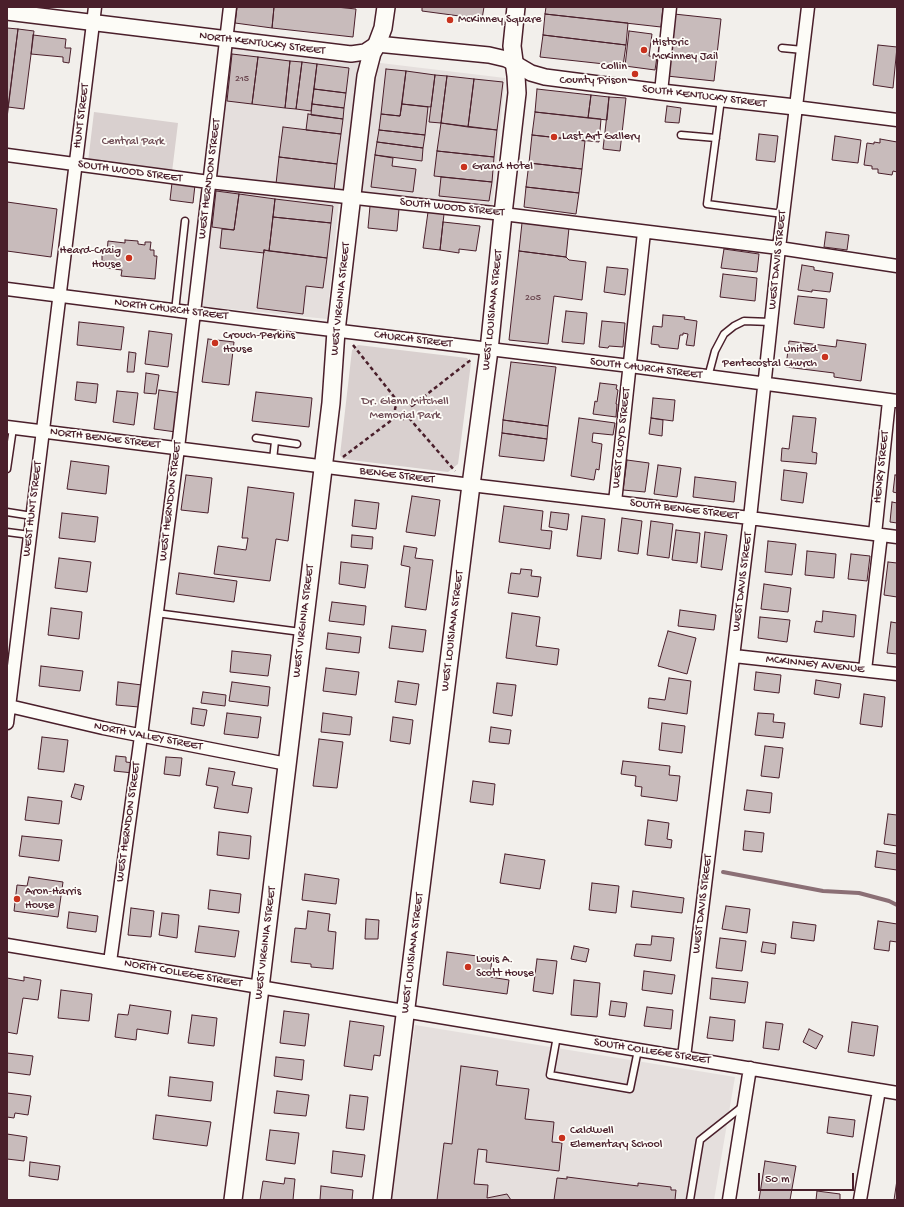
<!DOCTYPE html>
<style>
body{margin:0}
#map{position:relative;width:904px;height:1207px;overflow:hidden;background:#f2efeb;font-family:"Gochi Hand",sans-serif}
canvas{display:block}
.frame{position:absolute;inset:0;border:8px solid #4a1f2b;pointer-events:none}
.scale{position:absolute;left:758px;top:1173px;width:96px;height:18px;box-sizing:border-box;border:2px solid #4a1f2b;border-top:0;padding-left:5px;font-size:12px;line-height:14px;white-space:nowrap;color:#4a1f2b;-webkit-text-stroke:3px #fdfcf7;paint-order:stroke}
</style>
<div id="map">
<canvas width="904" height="1207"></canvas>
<div class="frame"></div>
<div class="scale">50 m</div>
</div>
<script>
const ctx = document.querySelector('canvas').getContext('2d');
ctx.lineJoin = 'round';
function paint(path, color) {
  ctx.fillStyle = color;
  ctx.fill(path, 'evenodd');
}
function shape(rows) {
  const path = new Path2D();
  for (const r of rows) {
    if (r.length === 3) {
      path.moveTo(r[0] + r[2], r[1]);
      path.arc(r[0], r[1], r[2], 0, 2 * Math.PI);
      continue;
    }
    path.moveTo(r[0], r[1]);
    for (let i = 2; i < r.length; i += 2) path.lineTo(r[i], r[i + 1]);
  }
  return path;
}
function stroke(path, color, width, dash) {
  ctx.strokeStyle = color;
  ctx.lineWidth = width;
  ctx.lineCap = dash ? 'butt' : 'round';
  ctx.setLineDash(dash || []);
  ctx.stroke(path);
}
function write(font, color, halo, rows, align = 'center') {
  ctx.font = font + ' "Gochi Hand",sans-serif';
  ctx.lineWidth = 3.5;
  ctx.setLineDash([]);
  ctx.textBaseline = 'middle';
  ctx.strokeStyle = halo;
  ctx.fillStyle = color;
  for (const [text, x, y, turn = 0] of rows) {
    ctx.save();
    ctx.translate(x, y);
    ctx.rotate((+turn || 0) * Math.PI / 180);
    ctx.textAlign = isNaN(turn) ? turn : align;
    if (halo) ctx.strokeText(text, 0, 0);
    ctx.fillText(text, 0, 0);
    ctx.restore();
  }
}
paint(shape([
 [231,45,505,78,492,209,340,191,327,319,200,306],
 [415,1025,735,1077,714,1200,391,1200]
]), '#e5dfdd');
paint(shape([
 [94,112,178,123,172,172,88,162],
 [358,345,467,358,471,363,458,464,448,472,343,459,340,455,352,350]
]), '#d9d0cf');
stroke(shape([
 [723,872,823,891,859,893,889,901,897,905]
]), '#8b6f75', 4);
const building = shape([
 [237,7,274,7,272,28,235,23,237,7],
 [274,7,336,7,356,9,353,37,272,28,274,7],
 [422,7,484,7,482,19,422,11,422,7],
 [546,7,663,7,661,27,545,14,546,7],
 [545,14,628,23,626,45,543,35,545,14],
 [674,14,721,19,714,81,667,76,674,14],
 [7,28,18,29,7,118,7,28],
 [18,29,34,31,24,109,8,107,18,29],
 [629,31,652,34,649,56,657,57,655,70,625,66,629,31],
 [33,35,66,39,65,48,71,48,69,63,63,62,63,57,31,54,33,35],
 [543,35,626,45,623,66,540,57,543,35],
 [878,45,897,47,893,88,873,85,878,45],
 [232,54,258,57,252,104,227,101,232,54],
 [258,57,290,61,285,108,252,104,258,57],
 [290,61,302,62,296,109,285,108,290,61],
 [302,62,317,64,311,111,296,109,302,62],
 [317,64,349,68,346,93,314,89,317,64],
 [386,69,406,71,400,116,381,114,386,69],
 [406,71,435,75,431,107,402,104,406,71],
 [435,75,447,76,441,123,429,122,435,75],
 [447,76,474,79,468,127,441,123,447,76],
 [474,79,503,82,497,130,468,127,474,79],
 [314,89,346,93,344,108,312,104,314,89],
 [537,89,591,95,588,118,535,112,537,89],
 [591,95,609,97,607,120,588,118,591,95],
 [609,97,626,98,620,151,603,149,609,97],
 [312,104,344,108,343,119,311,115,312,104],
 [402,104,428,107,425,135,379,130,381,114,400,116,402,104],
 [667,106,681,108,679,123,665,122,667,106],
 [535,112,601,119,599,142,532,135,535,112],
 [308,114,343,119,341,134,306,130,308,114],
 [441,123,497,130,494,157,437,151,441,123],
 [283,127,341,134,337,164,279,157,283,127],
 [379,130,425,135,423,148,377,142,379,130],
 [759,134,778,136,775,162,756,160,759,134],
 [532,135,585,141,582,169,529,163,532,135],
 [835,136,861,140,858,163,832,160,835,136],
 [880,139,897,142,897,172,893,171,892,175,878,173,878,169,872,169,872,166,864,165,867,143,874,144,874,142,880,143,880,139],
 [377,142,423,148,422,161,375,155,377,142],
 [437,151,494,157,492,182,434,176,437,151],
 [375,155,393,158,392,166,416,169,413,192,371,187,375,155],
 [279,157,337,164,334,191,276,184,279,157],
 [529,163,582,169,579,193,526,187,529,163],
 [441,177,492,182,489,201,439,196,441,177],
 [172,183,195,185,193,203,170,200,172,183],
 [526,187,579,193,576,214,524,207,526,187],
 [216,191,239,194,234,230,212,227,216,191],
 [239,194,275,199,269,251,264,250,264,253,220,248,222,229,234,230,239,194],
 [275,199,333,206,331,223,273,217,275,199],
 [7,202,57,209,51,257,7,251,7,202],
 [370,206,399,209,397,231,368,228,370,206],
 [428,212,444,214,440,250,423,248,428,212],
 [273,217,331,223,327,258,269,251,273,217],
 [443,222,480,226,476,251,459,249,459,253,440,250,443,222],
 [522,223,569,228,566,257,519,251,522,223],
 [826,232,849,235,847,250,824,247,826,232],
 [125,240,138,241,138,244,145,245,145,242,151,242,150,250,154,250,154,256,157,256,155,279,121,276,122,270,106,268,107,261,102,261,102,252,107,253,108,241,125,243,125,240],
 [724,249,759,254,757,272,721,268,724,249],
 [264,250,327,258,323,288,306,286,303,314,257,308,264,250],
 [519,251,566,257,569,260,586,262,582,300,554,296,548,344,509,340,519,251],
 [802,265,814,267,814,270,833,273,830,292,812,290,812,292,798,290,802,265],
 [607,267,628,269,625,295,604,292,607,267],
 [723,274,757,278,755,301,720,297,723,274],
 [798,296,827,299,824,328,794,324,798,296],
 [566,311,587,313,584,344,562,342,566,311],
 [663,315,685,317,684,319,697,321,694,346,686,345,688,334,683,333,683,335,680,335,678,349,659,347,659,345,651,344,653,326,662,327,663,315],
 [602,321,625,323,623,347,609,346,608,348,599,347,602,321],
 [79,322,124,327,121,350,77,345,79,322],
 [149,331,172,334,168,367,145,364,149,331],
 [208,339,234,342,229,385,202,382,208,339],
 [837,340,866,344,861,381,834,377,834,373,786,367,789,341,836,347,837,340],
 [129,352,136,353,134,372,127,372,129,352],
 [511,362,556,367,548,426,503,420,511,362],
 [146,373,159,375,156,394,144,393,146,373],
 [77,382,98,384,96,403,75,400,77,382],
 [600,383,617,385,616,389,618,390,616,404,617,404,616,417,593,414,595,401,597,402,600,383],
 [159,390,181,393,176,432,154,429,159,390],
 [117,391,138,393,134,425,113,422,117,391],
 [256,392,312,398,309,427,252,421,256,392],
 [653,398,675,400,673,421,651,418,653,398],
 [793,416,816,418,812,452,817,453,816,464,781,461,782,448,789,449,793,416],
 [579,418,615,423,613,435,593,433,592,442,602,444,599,470,596,469,594,480,571,476,579,418],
 [651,418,663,420,662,436,649,434,651,418],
 [503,420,548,426,547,439,502,433,503,420],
 [502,433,547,439,544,461,499,456,502,433],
 [627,460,649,463,645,492,623,490,627,460],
 [71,461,109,466,106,494,67,489,71,461],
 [658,465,681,468,677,497,654,494,658,465],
 [784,470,807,473,803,503,781,500,784,470],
 [186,475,212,478,208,513,181,510,186,475],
 [895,475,897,475,897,493,893,492,895,475],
 [695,477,736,482,734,502,693,497,695,477],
 [248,487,294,493,288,541,276,539,270,581,214,574,218,546,246,550,248,538,242,538,248,487],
 [412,496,440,500,435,536,406,532,412,496],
 [355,500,379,503,376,529,352,526,355,500],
 [892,502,897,503,897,523,890,522,892,502],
 [504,506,543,511,541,530,552,531,550,549,499,542,504,506],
 [551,512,569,514,567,530,549,527,551,512],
 [62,513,98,517,95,542,59,538,62,513],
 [582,516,605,519,601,559,577,556,582,516],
 [622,518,642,521,638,554,618,551,622,518],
 [651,521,673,524,669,558,647,555,651,521],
 [676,530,700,533,697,563,672,560,676,530],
 [705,532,727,535,722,570,701,567,705,532],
 [352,535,373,537,372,549,351,547,352,535],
 [768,541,796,544,792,575,765,572,768,541],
 [404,546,417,548,415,558,433,560,426,610,405,607,410,567,401,565,404,546],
 [807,551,836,554,834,578,805,575,807,551],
 [851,554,870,556,867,581,848,579,851,554],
 [59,558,91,562,87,592,55,588,59,558],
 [341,562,368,565,365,588,339,584,341,562],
 [888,562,897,563,897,597,884,595,888,562],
 [521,569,532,570,531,576,541,577,538,597,508,593,511,573,520,574,521,569],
 [179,573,237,581,234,602,176,594,179,573],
 [764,584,791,588,788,612,761,609,764,584],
 [332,602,366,606,364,625,329,621,332,602],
 [51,608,82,612,79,639,48,635,51,608],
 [680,610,716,615,714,630,678,626,680,610],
 [823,611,856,615,854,637,814,632,816,621,822,622,823,611],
 [512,613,540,617,536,646,559,649,557,665,506,658,512,613],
 [760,617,790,620,787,642,758,638,760,617],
 [891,622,897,623,897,654,887,653,891,622],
 [392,626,426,630,423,652,389,648,392,626],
 [668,631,696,638,687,674,658,666,668,631],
 [328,633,361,637,359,653,326,649,328,633],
 [232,651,271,655,268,676,230,672,232,651],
 [41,666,83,671,80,691,39,686,41,666],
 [326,668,359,672,356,695,323,691,326,668],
 [756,672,781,675,779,693,754,690,756,672],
 [669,678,691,681,687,714,648,708,649,698,665,700,669,678],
 [816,680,841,684,839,698,814,694,816,680],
 [398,681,419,684,416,705,395,702,398,681],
 [118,682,142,685,139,707,116,705,118,682],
 [232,682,270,687,268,706,229,701,232,682],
 [497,683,516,685,512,716,493,713,497,683],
 [203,692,226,695,225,706,201,703,203,692],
 [864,694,885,697,882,727,860,724,864,694],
 [193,708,207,710,204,726,191,724,193,708],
 [227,713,261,717,258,738,224,734,227,713],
 [323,713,352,717,350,735,321,732,323,713],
 [758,713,774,714,773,722,785,723,783,738,755,735,758,713],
 [393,717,413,720,410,744,390,741,393,717],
 [662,723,685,726,682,753,659,750,662,723],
 [491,727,511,730,509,744,489,742,491,727],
 [42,737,68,740,64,772,38,769,42,737],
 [319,739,343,742,337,788,313,786,319,739],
 [765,746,783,748,779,778,761,776,765,746],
 [116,756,126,757,126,762,134,763,133,773,114,771,116,756],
 [166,757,182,758,180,776,164,774,166,757],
 [623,761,670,766,669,775,680,776,677,801,641,796,642,787,635,786,636,776,621,774,623,761],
 [209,768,235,772,232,785,252,788,248,813,214,808,218,787,206,785,209,768],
 [473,781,495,784,493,805,470,802,473,781],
 [75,784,84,786,81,800,71,797,75,784],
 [747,790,772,793,770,813,744,810,747,790],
 [28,797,62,801,59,824,25,820,28,797],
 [888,814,897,815,897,846,884,844,888,814],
 [648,820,669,823,667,839,672,840,671,848,645,845,648,820],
 [745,831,764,833,762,852,743,850,745,831],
 [219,832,251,836,249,859,217,855,219,832],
 [22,836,62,840,59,861,19,856,22,836],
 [877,851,897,854,897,870,875,867,877,851],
 [505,854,545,860,540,889,500,883,505,854],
 [305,874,339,879,336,904,302,900,305,874],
 [29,877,63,882,58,917,14,911,17,885,27,886,29,877],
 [592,883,619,886,616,913,589,910,592,883],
 [210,890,241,894,239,913,208,909,210,890],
 [633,891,684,898,682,913,631,907,633,891],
 [726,906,750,909,747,933,722,929,726,906],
 [131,908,154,911,151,937,128,935,131,908],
 [308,911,330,914,328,931,336,932,333,969,311,967,311,964,291,962,295,928,306,929,308,911],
 [69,912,98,916,96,932,67,928,69,912],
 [162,913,179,915,177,938,159,935,162,913],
 [366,919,379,920,378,939,365,939,366,919],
 [878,921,897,924,897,942,890,941,889,951,874,949,878,921],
 [793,922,816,925,814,941,791,938,793,922],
 [199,926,239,931,235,957,195,952,199,926],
 [652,936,674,938,671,961,634,956,636,944,651,945,652,936],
 [720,938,746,941,742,971,716,968,720,938],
 [763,942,776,944,775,954,761,952,763,942],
 [574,946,589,949,586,962,571,959,574,946],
 [447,952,492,958,490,977,509,980,507,994,443,985,447,952],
 [537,959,557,961,553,994,533,991,537,959],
 [644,971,675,975,672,994,642,990,644,971],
 [24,977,41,980,38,1000,23,998,17,1034,7,1032,7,978,24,981,24,977],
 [712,978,748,982,745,1003,710,999,712,978],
 [574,980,600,983,597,1017,571,1015,574,980],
 [61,990,92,994,89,1021,58,1018,61,990],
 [611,1001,627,1003,625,1017,609,1015,611,1001],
 [130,1005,171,1011,168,1034,137,1029,136,1040,115,1037,118,1014,128,1015,130,1005],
 [647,1007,673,1010,671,1029,644,1026,647,1007],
 [284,1011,309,1014,305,1046,280,1043,284,1011],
 [192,1015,217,1018,214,1046,188,1043,192,1015],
 [710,1017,735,1020,733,1041,707,1038,710,1017],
 [350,1021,384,1026,380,1056,374,1055,372,1070,344,1066,350,1021],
 [766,1022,783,1024,779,1050,763,1048,766,1022],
 [852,1022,878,1026,874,1056,848,1052,852,1022],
 [809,1029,823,1036,816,1049,803,1042,809,1029],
 [7,1053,33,1056,30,1075,7,1072,7,1053],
 [276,1057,304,1060,302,1080,274,1076,276,1057],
 [461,1066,498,1071,496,1085,529,1089,525,1119,554,1122,552,1142,562,1143,559,1171,486,1162,487,1150,478,1149,474,1184,488,1185,487,1198,507,1194,511,1200,437,1200,444,1143,452,1144,461,1066],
 [170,1077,213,1082,211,1101,168,1096,170,1077],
 [277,1091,309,1095,306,1116,274,1113,277,1091],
 [7,1093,31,1096,28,1115,15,1113,14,1118,7,1117,7,1093],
 [350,1095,368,1097,364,1130,346,1128,350,1095],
 [156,1115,211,1122,207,1146,153,1139,156,1115],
 [829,1117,855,1120,853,1137,827,1133,829,1117],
 [270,1130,299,1133,295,1164,266,1160,270,1130],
 [7,1134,27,1137,24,1161,7,1159,7,1134],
 [333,1151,365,1155,362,1177,331,1173,333,1151],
 [765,1161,796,1166,790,1200,759,1200,765,1161],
 [30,1162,60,1166,58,1180,29,1176,30,1162],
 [567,1177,638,1186,638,1183,671,1187,671,1190,676,1190,675,1200,554,1200,557,1178,567,1179,567,1177],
 [285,1178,295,1179,293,1200,260,1200,263,1181,284,1184,285,1178],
 [897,1180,897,1200,894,1200,897,1180],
 [321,1186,353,1190,352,1200,320,1200,321,1186],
 [817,1191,840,1194,840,1200,816,1200,817,1191]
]);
paint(building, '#c8bbbb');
stroke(building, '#4a1f2b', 1);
const service = shape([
 [782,48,803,50],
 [721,99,707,204,783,214],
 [681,135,716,138],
 [175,311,185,221],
 [708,377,715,351,724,334,734,326,744,321,771,322],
 [256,438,297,444],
 [273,460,275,441],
 [7,469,13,428],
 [7,512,32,516],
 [7,532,30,535],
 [156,613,301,632],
 [557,1036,550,1075,630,1089,638,1050],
 [690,1200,700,1140,743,1106]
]);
const minor = shape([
 [661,92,670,7],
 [795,107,897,120],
 [7,155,209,182,503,214,779,248,897,266],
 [7,289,266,322,630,366,897,401],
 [7,427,471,485,750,518,897,537],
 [615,502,644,232],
 [875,534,889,401],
 [734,656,897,674],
 [865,670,881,535],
 [9,706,103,728,287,764],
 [7,723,95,7],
 [7,945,897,1093],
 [110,962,141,736,178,448,230,7],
 [684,1057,750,518,779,248,808,7],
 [729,1200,750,1068],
 [860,1200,879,1090]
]);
const tertiary = shape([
 [7,12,351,54,365,52,377,44,489,55,506,59,514,63,531,73,545,77,661,92,795,107]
]);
const secondary = shape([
 [233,1200,260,988,331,403,336,331,366,76,372,53,377,44,383,28,386,7],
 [382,1200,471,485,489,350,503,214,517,93,516,76,512,46,516,7]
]);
stroke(service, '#4a1f2b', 9);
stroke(minor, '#4a1f2b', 15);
stroke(tertiary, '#4a1f2b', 18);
stroke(secondary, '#4a1f2b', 20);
stroke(shape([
 [353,345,399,403],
 [404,410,9],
 [412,406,472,359],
 [409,418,455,471],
 [343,457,397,416]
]), '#4a1f2b', 2.5, [4, 3]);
stroke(service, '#fdfcf7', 6);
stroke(minor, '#fdfcf7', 12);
stroke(tertiary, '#fdfcf7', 15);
stroke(secondary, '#fdfcf7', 17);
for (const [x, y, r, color] of [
 [450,20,4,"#c8321e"],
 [644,50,4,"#c8321e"],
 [635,74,4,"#c8321e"],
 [554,137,4,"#c8321e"],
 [464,167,4,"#c8321e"],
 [129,258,4,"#c8321e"],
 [215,343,4,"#c8321e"],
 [825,357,4,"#c8321e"],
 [17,899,4,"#c8321e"],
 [468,967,4,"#c8321e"],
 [562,1138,4,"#c8321e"]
]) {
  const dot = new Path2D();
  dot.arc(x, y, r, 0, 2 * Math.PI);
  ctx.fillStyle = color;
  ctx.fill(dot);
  stroke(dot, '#fdfcf7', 1.5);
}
write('10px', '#6a464f', null, [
 ["215",242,79],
 ["205",533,298]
]);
write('12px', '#4a1f2b', '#fdfcf7', [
 ["McKinney Square",458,20],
 ["HIstoric",652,43],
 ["McKinney Jail",652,57],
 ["Collin",627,67,"right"],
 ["County Prison",627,81,"right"],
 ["Last Art Gallery",562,137],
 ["Grand Hotel",472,167],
 ["Heard-Craig",121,251,"right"],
 ["House",121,265,"right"],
 ["Crouch-Perkins",223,336],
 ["House",223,350],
 ["United",817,350,"right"],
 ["Pentecostal Church",817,364,"right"],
 ["Aron-Harris",25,892],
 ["House",25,906],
 ["Louis A.",476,960],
 ["Scott House",476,974],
 ["Caldwell",570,1131],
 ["Elementary School",570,1145]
], 'left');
write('12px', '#4a1f2b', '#fdfcf7', [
 ["NORTH KENTUCKY STREET",262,44,7],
 ["SOUTH KENTUCKY STREET",704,97,7],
 ["HUNT STREET",82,116,-83],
 ["SOUTH WOOD STREET",130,172,8],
 ["WEST HERNDON STREET",210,179,-83],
 ["SOUTH WOOD STREET",452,208,6],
 ["WEST DAVIS STREET",778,260,-84],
 ["WEST VIRGINIA STREET",341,299,-84],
 ["NORTH CHURCH STREET",171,310,7],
 ["WEST LOUISIANA STREET",493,310,-84],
 ["CHURCH STREET",413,340,7],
 ["SOUTH CHURCH STREET",646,369,7],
 ["WEST CLOYD STREET",622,438,-84],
 ["NORTH BENGE STREET",105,439,7],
 ["HENRY STREET",882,467,-84],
 ["BENGE STREET",397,476,7],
 ["WEST HERNDON STREET",171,501,-83],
 ["WEST HUNT STREET",33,509,-83],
 ["SOUTH BENGE STREET",684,510,7],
 ["WEST DAVIS STREET",743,582,-83],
 ["WEST VIRGINIA STREET",304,621,-83],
 ["WEST LOUISIANA STREET",453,631,-83],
 ["MCKINNEY AVENUE",815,665,6],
 ["NORTH VALLEY STREET",148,737,11],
 ["WEST HERNDON STREET",129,822,-82],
 ["WEST DAVIS STREET",703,904,-83],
 ["WEST VIRGINIA STREET",266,943,-83],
 ["WEST LOUISIANA STREET",413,953,-83],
 ["NORTH COLLEGE STREET",183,974,10],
 ["SOUTH COLLEGE STREET",652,1052,9]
]);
write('12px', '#6e4b54', '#fdfcf7', [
 ["Central Park",133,142],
 ["Dr. Glenn Mitchell",405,402],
 ["Memorial Park",405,416]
]);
</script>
